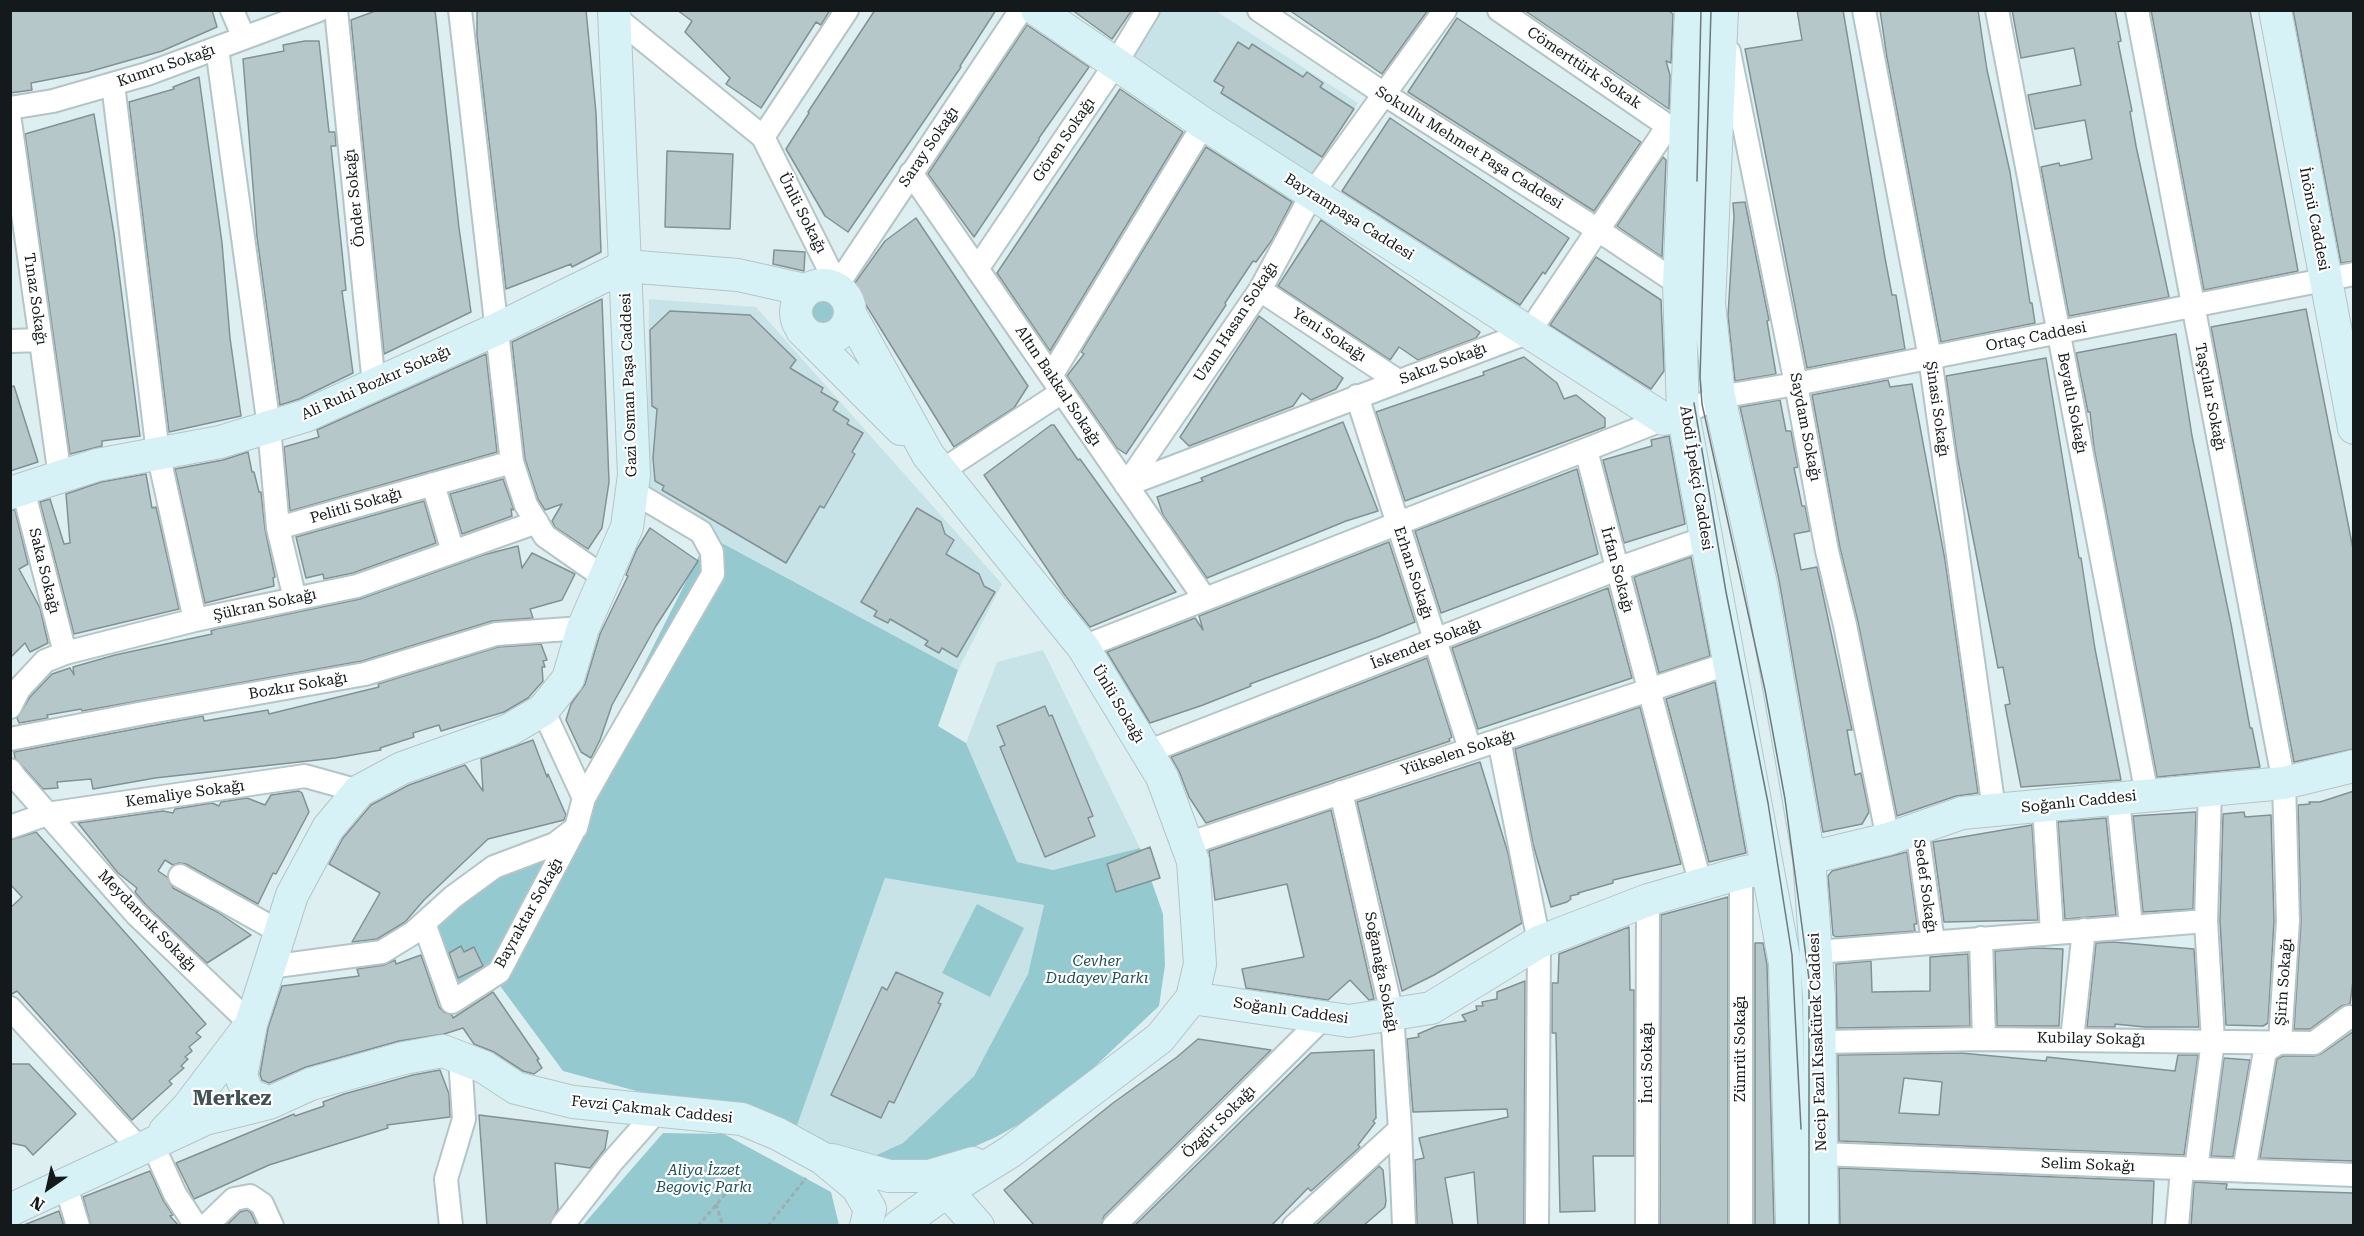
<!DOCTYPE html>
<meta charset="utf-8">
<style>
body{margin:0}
#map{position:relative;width:2364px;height:1236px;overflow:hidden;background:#ddeff1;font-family:"Roboto Serif",serif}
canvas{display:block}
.frame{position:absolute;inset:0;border:12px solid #141a1b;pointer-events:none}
.north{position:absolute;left:18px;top:1158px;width:60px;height:60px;-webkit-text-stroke:4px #fff;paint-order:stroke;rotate:214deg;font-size:16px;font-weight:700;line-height:24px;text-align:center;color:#141a1b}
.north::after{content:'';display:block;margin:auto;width:21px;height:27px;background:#141a1b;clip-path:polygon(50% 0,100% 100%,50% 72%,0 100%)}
</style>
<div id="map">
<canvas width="2364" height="1236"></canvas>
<div class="frame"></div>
<div class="north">N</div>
</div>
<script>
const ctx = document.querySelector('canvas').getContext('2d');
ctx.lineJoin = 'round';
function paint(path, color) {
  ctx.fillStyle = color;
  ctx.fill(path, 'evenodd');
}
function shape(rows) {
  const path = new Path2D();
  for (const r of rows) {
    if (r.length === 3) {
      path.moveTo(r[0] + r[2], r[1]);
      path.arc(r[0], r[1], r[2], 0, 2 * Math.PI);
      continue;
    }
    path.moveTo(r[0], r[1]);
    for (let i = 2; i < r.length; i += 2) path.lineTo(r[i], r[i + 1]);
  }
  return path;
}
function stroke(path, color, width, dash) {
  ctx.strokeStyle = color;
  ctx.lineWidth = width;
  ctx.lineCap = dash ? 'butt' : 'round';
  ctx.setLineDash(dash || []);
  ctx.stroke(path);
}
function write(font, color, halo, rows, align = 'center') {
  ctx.font = font + ' "Roboto Serif",serif';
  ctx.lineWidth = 4.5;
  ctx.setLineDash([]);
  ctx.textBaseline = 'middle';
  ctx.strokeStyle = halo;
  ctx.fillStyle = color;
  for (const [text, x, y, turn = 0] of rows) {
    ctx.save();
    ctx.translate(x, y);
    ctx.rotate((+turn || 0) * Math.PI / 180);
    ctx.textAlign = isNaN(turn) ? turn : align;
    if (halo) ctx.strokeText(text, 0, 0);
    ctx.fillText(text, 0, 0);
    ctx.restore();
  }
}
paint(shape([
 [1161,11,1216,11,1358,103,1309,179,1128,62],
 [649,299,756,307,1002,584,958,670,647,502],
 [1043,650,1140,848,1053,870,1017,863,966,743,997,662],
 [885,878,1044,905,1028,974,974,1076,903,1143,861,1162,794,1134]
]), '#c8e3e7');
paint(shape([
 [822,312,11],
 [709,536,958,670,938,726,966,743,1017,862,1053,870,1140,848,1163,914,1165,965,1159,1006,1055,1104,996,1137,949,1158,917,1168,861,1162,903,1143,974,1076,1028,974,1044,905,885,878,794,1134,563,1071,495,979,450,1003,412,924,482,864,562,827],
 [977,904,1024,928,990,997,942,973],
 [663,1133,724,1134,831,1192,839,1225,583,1225]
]), '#95c9d0');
const building = shape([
 [10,10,212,10,217,27,162,51,88,72,31,83,32,90,10,93,10,10],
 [378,10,435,10,459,228,471,312,384,354,351,20,378,10],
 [477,10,586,10,596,113,601,252,572,267,571,264,506,289,477,36,477,10],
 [677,10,830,10,821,25,816,22,761,108,726,84,730,78,685,32,692,21,677,10],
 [875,10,996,10,960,66,961,67,848,232,825,216,786,149,809,113,808,112,875,10],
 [1072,10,1132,10,1112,39,1072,10],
 [1289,10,1428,10,1382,74,1289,10],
 [1524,10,1667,10,1673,14,1671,63,1666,61,1670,75,1669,109,1524,10],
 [1797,10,1843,10,1885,258,1892,295,1896,295,1905,349,1807,368,1745,49,1802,40,1797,10],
 [1880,10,1978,10,1987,70,2010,172,2030,303,2032,303,2035,323,1941,342,1887,58,1880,10],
 [2012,10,2115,10,2121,41,2118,42,2132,111,2130,112,2136,146,2169,297,2069,316,2041,167,2059,163,2060,166,2092,159,2085,120,2035,129,2028,95,2081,85,2074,48,2021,58,2012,10],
 [2151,10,2250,10,2298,271,2204,290,2151,10],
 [2293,10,2354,10,2354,261,2341,263,2293,10],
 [1457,18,1641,142,1594,211,1408,92,1457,18],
 [1027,25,1089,67,1039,138,1039,140,974,237,928,174,1027,25],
 [305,41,319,41,329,132,335,132,336,146,331,146,346,290,342,291,353,373,299,399,280,405,257,237,243,59,284,51,283,45,305,41],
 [1238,42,1249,49,1252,44,1303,77,1307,72,1323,83,1320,87,1354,109,1322,157,1221,93,1224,87,1214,81,1238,42],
 [199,77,222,243,230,338,241,416,169,432,129,102,174,89,173,87,199,77],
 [1120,89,1183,132,1050,351,997,273,1120,89],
 [94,114,114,234,140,436,102,441,102,446,70,454,25,134,94,114],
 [1390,118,1569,238,1545,274,1543,272,1520,305,1342,191,1390,118],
 [1206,147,1292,202,1272,240,1256,262,1253,261,1225,303,1226,305,1218,317,1126,454,1117,448,1067,376,1084,354,1081,352,1206,147],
 [667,151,733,154,730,229,665,227,667,151],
 [1663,157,1666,160,1662,257,1617,226,1663,157],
 [1745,202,1769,320,1767,321,1776,374,1735,381,1728,316,1734,217,1733,203,1745,202],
 [916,218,1028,386,1014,408,954,447,866,305,853,292,852,287,885,241,916,218],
 [1321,220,1480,332,1476,338,1418,360,1399,347,1390,360,1278,286,1321,220],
 [774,250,805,252,804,271,773,264,774,250],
 [1596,257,1661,300,1664,371,1651,389,1550,325,1596,257],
 [602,299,609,482,602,528,588,549,555,527,552,521,562,504,545,510,538,499,525,459,512,342,602,299],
 [2306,309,2354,554,2354,749,2294,762,2211,327,2306,309],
 [670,311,750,315,796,360,790,368,823,388,821,392,838,402,833,410,849,420,847,424,863,433,852,452,855,454,824,508,820,506,786,563,662,490,664,486,655,481,653,458,657,409,652,406,650,330,670,311],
 [1259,316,1343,378,1336,389,1311,400,1302,393,1293,406,1189,446,1180,437,1259,316],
 [2176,334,2192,436,2231,624,2250,728,2252,728,2260,767,2157,777,2094,448,2090,412,2088,412,2076,353,2176,334],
 [486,354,497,452,290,511,284,447,319,437,317,430,486,354],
 [1524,357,1557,383,1564,399,1576,395,1605,418,1605,427,1405,501,1376,412,1484,375,1483,372,1524,357],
 [2046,358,2079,558,2081,558,2095,649,2121,780,2021,787,2005,705,2010,704,2003,667,1998,668,1986,605,1957,455,1946,376,2046,358],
 [1888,380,1890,387,1912,384,1945,560,1978,793,1956,796,1897,816,1858,622,1840,548,1812,395,1888,380],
 [14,386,38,462,10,471,10,387,14,386],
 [1780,400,1786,431,1791,431,1798,467,1794,468,1802,506,1805,506,1810,531,1794,534,1801,570,1817,567,1852,730,1847,730,1855,775,1861,773,1869,812,1862,824,1823,832,1779,580,1740,407,1780,400],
 [1343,422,1378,511,1346,521,1207,578,1163,515,1157,497,1203,481,1201,478,1343,422],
 [1051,425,1054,425,1078,460,1080,459,1176,592,1090,627,1064,594,984,475,1051,425],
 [1669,436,1685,524,1624,543,1603,460,1652,446,1651,440,1669,436],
 [248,452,252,472,254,472,259,492,261,492,265,529,275,577,273,578,274,586,205,603,175,469,223,460,248,452],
 [1577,469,1598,554,1441,613,1415,531,1577,469],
 [146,474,152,508,156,507,179,609,74,634,40,502,50,499,64,544,70,543,66,494,101,482,146,474],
 [503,479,514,510,511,509,512,516,462,534,450,494,503,479],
 [424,501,436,543,353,573,324,579,323,574,306,578,296,537,424,501],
 [917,508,941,522,945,534,954,540,946,554,979,574,984,586,995,592,957,657,942,648,939,653,925,645,928,641,890,619,888,623,874,616,877,611,861,602,917,508],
 [10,510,15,510,28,564,19,569,40,608,48,643,30,652,25,643,10,658,10,510],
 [650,528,698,561,656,626,612,705,600,740,591,758,581,752,566,720,571,704,585,684,600,634,628,576,626,575,637,549,650,528],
 [1389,542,1415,622,1378,637,1250,684,1251,686,1203,705,1150,723,1107,652,1195,618,1203,630,1199,616,1389,542],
 [518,546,522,568,532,553,575,574,562,600,530,609,533,618,492,621,362,661,82,711,81,709,47,715,48,718,19,723,17,718,30,697,52,674,70,668,74,675,73,667,115,655,212,634,211,631,216,629,360,599,483,555,518,546],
 [1691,557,1710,656,1659,673,1634,577,1691,557],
 [1608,588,1632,678,1478,729,1452,648,1608,588],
 [541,644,547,660,543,661,545,667,542,667,543,681,528,698,504,712,441,731,439,725,413,733,414,737,380,748,381,750,335,758,155,778,93,789,91,779,57,782,58,788,43,789,15,758,14,752,203,716,204,721,268,710,269,714,379,687,378,684,498,647,541,644],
 [1427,658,1452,737,1449,739,1450,741,1206,823,1189,797,1179,771,1171,757,1427,658],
 [1715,682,1746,853,1709,862,1666,699,1715,682],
 [1045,706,1049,716,1052,715,1093,816,1088,818,1095,836,1045,857,1000,747,1005,745,997,726,1045,706],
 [1640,707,1681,864,1613,880,1613,883,1578,893,1579,894,1570,896,1571,899,1567,902,1551,907,1533,844,1515,749,1640,707],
 [533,740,547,777,548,774,566,815,564,820,488,839,424,900,405,922,377,939,352,942,380,893,329,864,343,838,371,805,409,785,465,765,483,791,481,759,533,740],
 [1480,762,1508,853,1522,923,1434,975,1402,991,1357,802,1480,762],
 [299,791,302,793,309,812,276,874,273,873,258,904,186,864,179,863,173,865,165,860,158,871,167,877,173,888,219,913,251,935,207,963,146,905,135,892,137,888,118,873,78,823,163,811,173,813,175,809,212,803,219,806,221,802,247,798,265,805,271,795,299,791],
 [2354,791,2354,972,2350,1004,2341,1006,2310,1029,2294,1029,2301,922,2298,805,2310,804,2309,802,2320,802,2354,791],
 [1331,810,1374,999,1369,1000,1350,980,1328,1000,1246,988,1242,969,1304,957,1287,884,1215,900,1209,851,1331,810],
 [2196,812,2193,909,2143,912,2133,816,2196,812],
 [2244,812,2245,817,2271,815,2274,921,2268,1023,2263,1026,2226,1025,2220,921,2223,814,2244,812],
 [2106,818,2116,915,2065,919,2058,822,2106,818],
 [2032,825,2038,920,1944,922,1933,842,2032,825],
 [36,832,206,1024,196,1033,201,1037,189,1047,192,1051,185,1057,188,1059,181,1066,184,1068,169,1081,172,1084,132,1120,17,991,10,995,10,908,22,897,10,884,10,840,36,832],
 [1150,847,1160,878,1116,892,1107,864,1150,847],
 [1907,852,1917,924,1914,924,1915,931,1836,937,1833,935,1828,876,1832,871,1907,852],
 [1728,897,1728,1226,1660,1226,1661,915,1728,897],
 [1629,927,1630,990,1634,990,1634,1156,1593,1156,1595,1211,1560,1212,1556,1033,1552,1033,1552,983,1558,983,1559,954,1629,927],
 [2113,942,2194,949,2199,1027,2145,1027,2115,1024,2115,1027,2087,1027,2096,943,2113,942],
 [1755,943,1763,943,1767,965,1774,1226,1755,1226,1755,943],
 [461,946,464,952,474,947,483,966,458,978,449,953,461,946],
 [2035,948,2063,949,2059,1026,1997,1026,1995,951,2035,948],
 [1968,954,1970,1026,1837,1028,1836,964,1871,961,1872,992,1930,991,1930,957,1968,954],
 [421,955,439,1007,444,1012,452,1015,453,1018,493,992,539,1059,537,1060,542,1068,534,1074,523,1071,494,1052,474,1044,463,1028,444,1034,399,1041,306,1067,269,1083,262,1080,260,1074,268,1028,282,986,359,976,357,969,384,965,395,960,396,964,421,955],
 [896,972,943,993,938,1003,941,1004,894,1103,889,1101,881,1118,831,1095,882,987,887,990,896,972],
 [1525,981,1524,1226,1478,1226,1474,1172,1445,1178,1453,1226,1417,1226,1415,1160,1424,1158,1419,1138,1508,1117,1507,1109,1413,1112,1407,1039,1419,1037,1418,1034,1437,1026,1466,1021,1462,1015,1477,1010,1476,1006,1483,1006,1482,1002,1497,999,1497,992,1525,981],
 [2354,1031,2354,1161,2260,1158,2277,1059,2283,1056,2314,1056,2321,1054,2354,1031],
 [1198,1039,1271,1050,1104,1216,1101,1226,1035,1226,1004,1190,1113,1103,1177,1057,1198,1039],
 [1374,1050,1376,1118,1373,1121,1375,1123,1358,1145,1360,1147,1311,1191,1308,1188,1271,1226,1134,1226,1311,1053,1374,1050],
 [1961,1053,2046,1061,2047,1057,2175,1071,2178,1055,2198,1055,2184,1155,1839,1141,1838,1055,1961,1053],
 [1904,1078,1942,1082,1939,1115,1899,1113,1904,1078],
 [2224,1058,2250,1060,2233,1157,2211,1156,2224,1058],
 [10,1064,29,1064,76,1114,33,1155,25,1146,10,1143,10,1064],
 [440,1070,449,1094,450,1117,387,1125,388,1128,269,1165,194,1199,176,1163,294,1114,295,1116,324,1106,323,1102,344,1094,413,1075,440,1070],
 [479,1115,608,1131,605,1149,590,1168,555,1163,558,1209,549,1226,487,1226,479,1115],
 [1379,1166,1383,1170,1386,1201,1385,1207,1363,1226,1315,1226,1379,1166],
 [1839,1168,2154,1181,2152,1226,1840,1226,1839,1168],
 [150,1171,163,1200,173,1215,170,1216,179,1226,91,1226,83,1197,150,1171],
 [2194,1182,2227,1184,2226,1189,2354,1193,2354,1226,2191,1226,2194,1182],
 [247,1210,251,1213,257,1226,226,1226,240,1212,247,1210],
 [59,1211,64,1226,24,1226,24,1225,59,1211]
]);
paint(building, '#b6c7c9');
stroke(building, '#829294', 1.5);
const street = shape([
 [232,10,244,38],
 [336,10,374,385],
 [460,10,512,462,526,505,545,536,605,578],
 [1259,10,1384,94,1598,230,1679,284],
 [1864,10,1930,358,1994,809],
 [1997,10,2147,795],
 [2137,10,2284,783,2288,921,2280,1042,2265,1051,2244,1171],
 [614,16,763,137,840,291],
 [217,48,269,427,278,528,295,599],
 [1729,52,1796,384,1827,551,1845,625,1888,839],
 [113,84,158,453,195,620],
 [10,108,53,101,147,74,319,10],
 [10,121,60,477],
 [763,137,847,10],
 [911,173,1205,599],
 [977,269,1116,63,1148,10],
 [838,284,1021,10],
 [1260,290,1398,381],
 [10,341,40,340],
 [1051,376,1204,124],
 [1357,396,1470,749],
 [1683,413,1719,397,1796,384,2354,274],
 [1586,450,1701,886],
 [940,472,1062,392],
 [433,484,453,552],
 [1126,485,1529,332,1668,126,1499,10],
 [1126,485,1260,290,1312,194,1445,10],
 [23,489,65,653],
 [278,528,512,462],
 [1083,647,1664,419],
 [10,707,19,689,45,661,65,653,195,620,357,586,537,522],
 [543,710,584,798],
 [10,739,144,713,365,674,496,634,583,628],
 [1499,740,1539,942,1537,1226],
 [1147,752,1617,569,1705,538],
 [10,770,15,777,136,914,251,1024],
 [1341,792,1392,1014,1400,1129,1404,1226],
 [2118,799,2131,926],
 [2044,807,2052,932],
 [10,827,47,814,305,776,359,791],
 [1917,829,1933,942],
 [1187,844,1730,663],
 [180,876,280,932],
 [424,923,452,1002,499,972,572,834],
 [1981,938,1984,1039],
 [1817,952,2206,921],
 [269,967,382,952,413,933,453,897,494,867,555,844,576,828,584,798,602,766,713,574,712,552,701,532,632,491],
 [10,1008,140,1149],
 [2072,1039,2084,930],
 [1820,1042,1984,1039,2314,1043,2349,1017,2354,1018],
 [152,1143,175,1194,196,1226],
 [1822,1154,2354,1175],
 [2196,1169,2213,1041,2206,921,2210,790],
 [65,1183,78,1226],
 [206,1226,234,1199,250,1196,262,1204,272,1226],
 [451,1226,446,1179,464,1119,460,1058],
 [562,1226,611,1163,657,1111],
 [1114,1226,1324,1017],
 [1294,1226,1400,1129],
 [1647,1226,1648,900],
 [1741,1226,1741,873],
 [2177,1226,2182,1169]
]);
const secondary = shape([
 [1037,10,1204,124,1664,419,1683,413],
 [1691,10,1679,284,1683,413,1785,963,1792,1226],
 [1722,10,1709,304,1719,397,1761,584,1809,858,1819,997,1822,1226],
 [2275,10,2354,428],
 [823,312,27],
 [850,314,928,455,1083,647,1162,777,1193,861,1200,964,1192,998],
 [802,330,901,429],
 [10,493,97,465,220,442,305,416,497,329,625,266,738,275,805,290],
 [1809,858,1888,839,1962,813,2284,783,2354,766],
 [269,1103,248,1094,241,1076,251,1024,292,895,328,828,359,791,402,768,509,730,543,710,568,679,583,628,627,527,634,475,614,10],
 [165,1131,188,1107,245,1032],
 [832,1160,889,1176,929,1176,973,1163],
 [947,1191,978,1226],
 [10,1210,205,1119,269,1103,311,1084,404,1058,443,1051,484,1067,516,1088,573,1102,742,1119,778,1134,822,1158,857,1187,870,1209,866,1226],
 [899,1226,947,1191,1010,1152,1160,1038,1192,998,1349,1021,1431,1008,1539,942,1648,900,1741,873,1767,868]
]);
stroke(street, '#b4c5c7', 26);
stroke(secondary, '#b4c5c7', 34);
stroke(shape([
 [716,1204,723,1226],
 [698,1226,740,1177],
 [768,1226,806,1178]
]), '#9eadae', 3, [4.5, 3]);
stroke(street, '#fff', 22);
stroke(secondary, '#d6f2f6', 32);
stroke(shape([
 [1711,10,1700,378,1702,404,1765,690,1785,799,1809,979,1809,1226],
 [1697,181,1701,10],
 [1694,403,1726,592,1768,803,1792,955,1801,1129]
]), '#6e797a', 1.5);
write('15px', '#141a1b', '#fff', [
 ["Kumru Sokağı",166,66,-19],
 ["Cömerttürk Sokak",1584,68,34],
 ["Gören Sokağı",1064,140,-56],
 ["Saray Sokağı",929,147,-56],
 ["Sokullu Mehmet Paşa Caddesi",1469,148,32],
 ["Önder Sokağı",355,198,-96],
 ["Ünlü Sokağı",802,213,63],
 ["Bayrampaşa Caddesi",1349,217,32],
 ["İnönü Caddesi",2314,219,79],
 ["Tınaz Sokağı",35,299,82],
 ["Uzun Hasan Sokağı",1236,322,-57],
 ["Yeni Sokağı",1329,335,33],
 ["Ortaç Caddesi",2036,337,-11],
 ["Sakız Sokağı",1443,364,-21],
 ["Ali Ruhi Bozkır Sokağı",376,383,-24],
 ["Gazi Osman Paşa Caddesi",629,385,-92],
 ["Altın Bakkal Sokağı",1058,386,56],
 ["Taşçılar Sokağı",2210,397,79],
 ["Beyatlı Sokağı",2072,403,79],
 ["Şinasi Sokağı",1937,409,82],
 ["Saydam Sokağı",1805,427,79],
 ["Abdi İpekçi Caddesi",1696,478,81],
 ["Pelitli Sokağı",356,506,-16],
 ["İrfan Sokağı",1617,570,75],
 ["Saka Sokağı",44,571,76],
 ["Erhan Sokağı",1413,573,72],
 ["Şükran Sokağı",265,605,-12],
 ["İskender Sokağı",1426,644,-21],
 ["Bozkır Sokağı",298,686,-10],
 ["Ünlü Sokağı",1118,704,59],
 ["Yükselen Sokağı",1458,753,-18],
 ["Kemaliye Sokağı",185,794,-8],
 ["Soğanlı Caddesi",2079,802,-6],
 ["Sedef Sokağı",1925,886,82],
 ["Bayraktar Sokağı",529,913,-61],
 ["Meydancık Sokağı",147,921,46],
 ["Soğanağa Sokağı",1381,972,79],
 ["Şirin Sokağı",2284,982,-86],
 ["Soğanlı Caddesi",1291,1011,8],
 ["Kubilay Sokağı",2091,1039,1],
 ["Necip Fazıl Kısakürek Caddesi",1818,1042,-92],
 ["Zümrüt Sokağı",1741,1049,-90],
 ["İnci Sokağı",1648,1063,-90],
 ["Fevzi Çakmak Caddesi",652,1110,6],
 ["Özgür Sokağı",1219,1122,-45],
 ["Selim Sokağı",2088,1165,2]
]);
write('italic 15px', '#1f5056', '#fff', [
 ["Cevher",1097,962],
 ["Dudayev Parkı",1097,979],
 ["Aliya İzzet",704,1171],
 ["Begoviç Parkı",704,1188]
]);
write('bold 21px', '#435254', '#fff', [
 ["Merkez",232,1099]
]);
</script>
